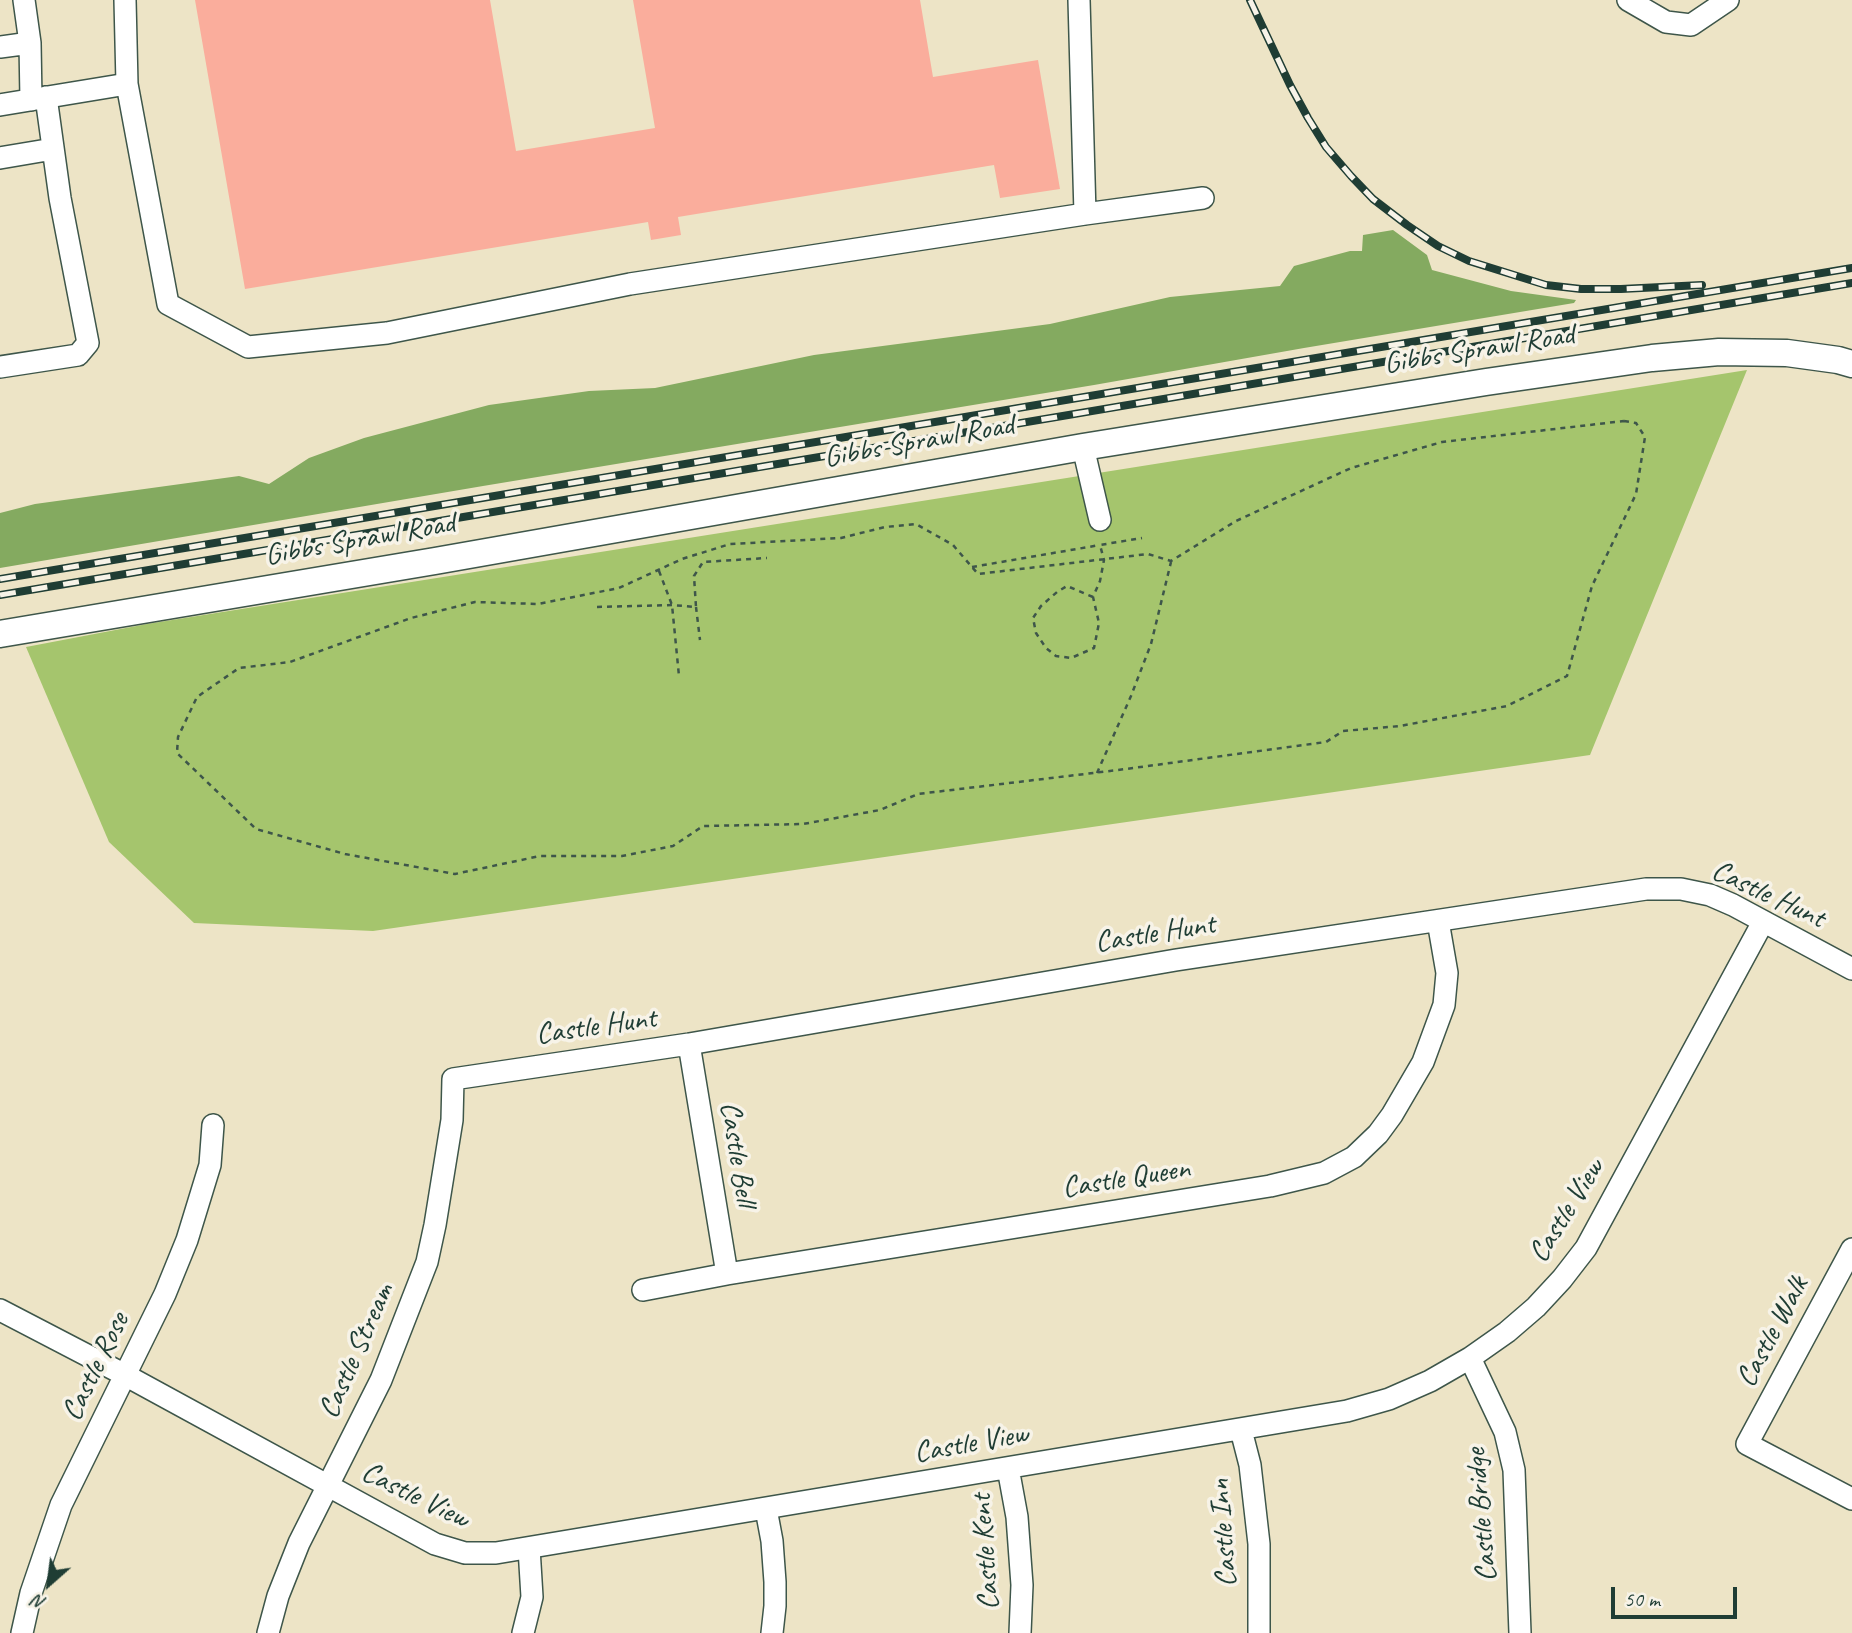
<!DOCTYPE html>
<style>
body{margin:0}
#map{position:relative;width:1852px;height:1633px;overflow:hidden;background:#ede4c6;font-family:Caveat,sans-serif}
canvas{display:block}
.north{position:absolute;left:14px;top:1549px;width:70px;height:70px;-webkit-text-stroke:5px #f7f3e8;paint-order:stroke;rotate:208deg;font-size:19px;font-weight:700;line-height:28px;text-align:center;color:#1f3d34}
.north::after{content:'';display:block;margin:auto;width:24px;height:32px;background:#1f3d34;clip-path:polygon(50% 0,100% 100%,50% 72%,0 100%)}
.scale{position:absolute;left:1611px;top:1587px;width:126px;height:32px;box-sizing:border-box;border:4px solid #1f3d34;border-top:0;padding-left:9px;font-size:21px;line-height:24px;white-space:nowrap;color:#1f3d34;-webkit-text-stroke:5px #f7f3e8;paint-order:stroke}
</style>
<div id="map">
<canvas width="1852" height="1633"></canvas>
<div class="north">N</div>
<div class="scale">50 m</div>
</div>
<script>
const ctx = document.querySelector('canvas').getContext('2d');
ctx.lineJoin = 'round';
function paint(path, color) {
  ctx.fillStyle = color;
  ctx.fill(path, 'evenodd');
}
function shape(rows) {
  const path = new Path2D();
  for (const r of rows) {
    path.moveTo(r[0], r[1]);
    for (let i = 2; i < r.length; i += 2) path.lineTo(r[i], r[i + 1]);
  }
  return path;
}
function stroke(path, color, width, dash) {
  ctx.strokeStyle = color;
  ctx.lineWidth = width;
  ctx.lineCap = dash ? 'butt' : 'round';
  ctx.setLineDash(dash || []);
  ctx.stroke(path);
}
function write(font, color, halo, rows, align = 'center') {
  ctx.font = font + ' Caveat,sans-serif';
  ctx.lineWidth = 7;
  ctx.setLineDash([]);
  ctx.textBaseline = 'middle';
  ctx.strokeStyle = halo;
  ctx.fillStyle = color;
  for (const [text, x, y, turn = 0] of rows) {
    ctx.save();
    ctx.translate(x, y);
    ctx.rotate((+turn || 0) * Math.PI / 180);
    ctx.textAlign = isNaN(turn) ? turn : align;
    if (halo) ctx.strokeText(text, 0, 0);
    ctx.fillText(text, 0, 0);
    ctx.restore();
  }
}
paint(shape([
 [1747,370,1590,755,373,931,194,923,109,842,26,647,147,624]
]), '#a5c56d');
paint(shape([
 [1393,230,1427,255,1432,270,1511,291,1576,300,1574,303,1304,348,1094,385,483,486,0,568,0,513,35,504,239,476,269,484,309,458,364,438,489,405,589,391,655,388,814,355,1050,324,1170,297,1280,286,1294,266,1350,251,1362,251,1363,235]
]), '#84aa60');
paint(shape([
 [195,0,490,0,516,151,655,128,633,0,920,0,933,77,1038,60,1060,189,1000,198,994,165,678,217,681,235,651,240,648,222,245,289]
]), '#faad9c');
const minor = shape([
 [24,0,30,43,31,100],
 [125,0,127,84,168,304,248,347,387,333,630,284,1085,214,1203,198],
 [1079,0,1085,214],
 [1628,0,1666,22,1691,25,1728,0],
 [0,47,30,43],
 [0,105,127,84],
 [0,158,53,149],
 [0,367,78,355,88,343,60,198,46,97],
 [1083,447,1100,520],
 [689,1044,727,1274],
 [1852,1249,1747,1444,1852,1499],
 [643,1290,727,1274,1270,1186,1324,1173,1354,1157,1378,1134,1392,1115,1423,1062,1444,1005,1447,973,1438,921],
 [0,1310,125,1375,435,1544,465,1553,496,1553,1347,1411,1389,1399,1430,1381,1470,1358,1507,1332,1536,1307,1562,1279,1586,1248,1763,922],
 [1470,1358,1505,1432,1514,1470,1520,1633],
 [1241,1430,1250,1465,1259,1544,1259,1633],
 [1008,1468,1017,1517,1022,1585,1020,1633],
 [766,1509,772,1541,775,1582,775,1606,772,1633],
 [22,1633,31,1593,61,1505,165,1294,187,1240,210,1165,213,1125],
 [268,1633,278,1596,299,1543,381,1380,427,1262,435,1225,452,1120,453,1079,689,1044,1176,960,1646,889,1681,889,1710,895,1733,905,1852,969],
 [523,1633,532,1597,529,1548]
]);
const major = shape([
 [0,634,435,561,1083,447,1486,382,1652,358,1719,352,1787,353,1838,360,1852,364]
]);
stroke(minor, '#3e564a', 24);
stroke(major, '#3e564a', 29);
stroke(shape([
 [1624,421,1636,423,1645,437,1636,494,1592,586,1567,676,1507,706,1400,726,1343,731,1326,742,1118,770,918,794,880,810,803,824,703,826,673,846,622,856,540,856,455,874,345,854,256,829,177,753,178,737,197,697,239,668,290,662,411,618,475,602,538,604,619,588,682,559,730,544,841,538,885,527,916,524,953,545,978,574,1148,554,1171,561,1236,521,1351,468,1442,442,1624,421],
 [972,567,1100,545],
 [659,571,672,605,679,676],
 [1093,597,1067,586,1057,592,1041,606,1033,618,1036,633,1046,648,1056,656,1071,658,1094,648,1099,623,1093,597,1100,581,1104,560,1100,545,1142,538],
 [597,607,672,605,696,607,694,576,703,562,767,558],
 [696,607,700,640],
 [1097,773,1131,696,1151,644,1171,562]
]), '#3e564a', 2.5, [5, 5]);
stroke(minor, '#fff', 21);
stroke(major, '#fff', 26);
const rail = shape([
 [1250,0,1290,85,1308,118,1326,147,1351,176,1373,199,1407,225,1438,246,1469,261,1546,285,1581,289,1621,289,1702,285],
 [0,579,1852,268],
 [0,595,1852,283]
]);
stroke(rail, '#1f3d34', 8);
stroke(rail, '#f7f3e8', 5, [16]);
write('30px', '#1f3d34', '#f7f3e8', [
 ["Gibbs Sprawl Road",1479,350,-9],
 ["Gibbs Sprawl Road",919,442,-10],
 ["Gibbs Sprawl Road",360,540,-10],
 ["Castle Hunt",1768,895,25],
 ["Castle Hunt",1155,934,-9],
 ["Castle Hunt",596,1027,-8],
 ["Castle Bell",737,1154,81],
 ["Castle Queen",1126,1179,-9],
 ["Castle View",1567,1211,-58],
 ["Castle Walk",1773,1332,-62],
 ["Castle Stream",357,1351,-66],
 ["Castle Rose",96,1367,-64],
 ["Castle View",971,1444,-10],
 ["Castle View",415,1496,26],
 ["Castle Bridge",1482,1515,-95],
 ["Castle Inn",1224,1533,-94],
 ["Castle Kent",986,1552,-94]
]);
</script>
